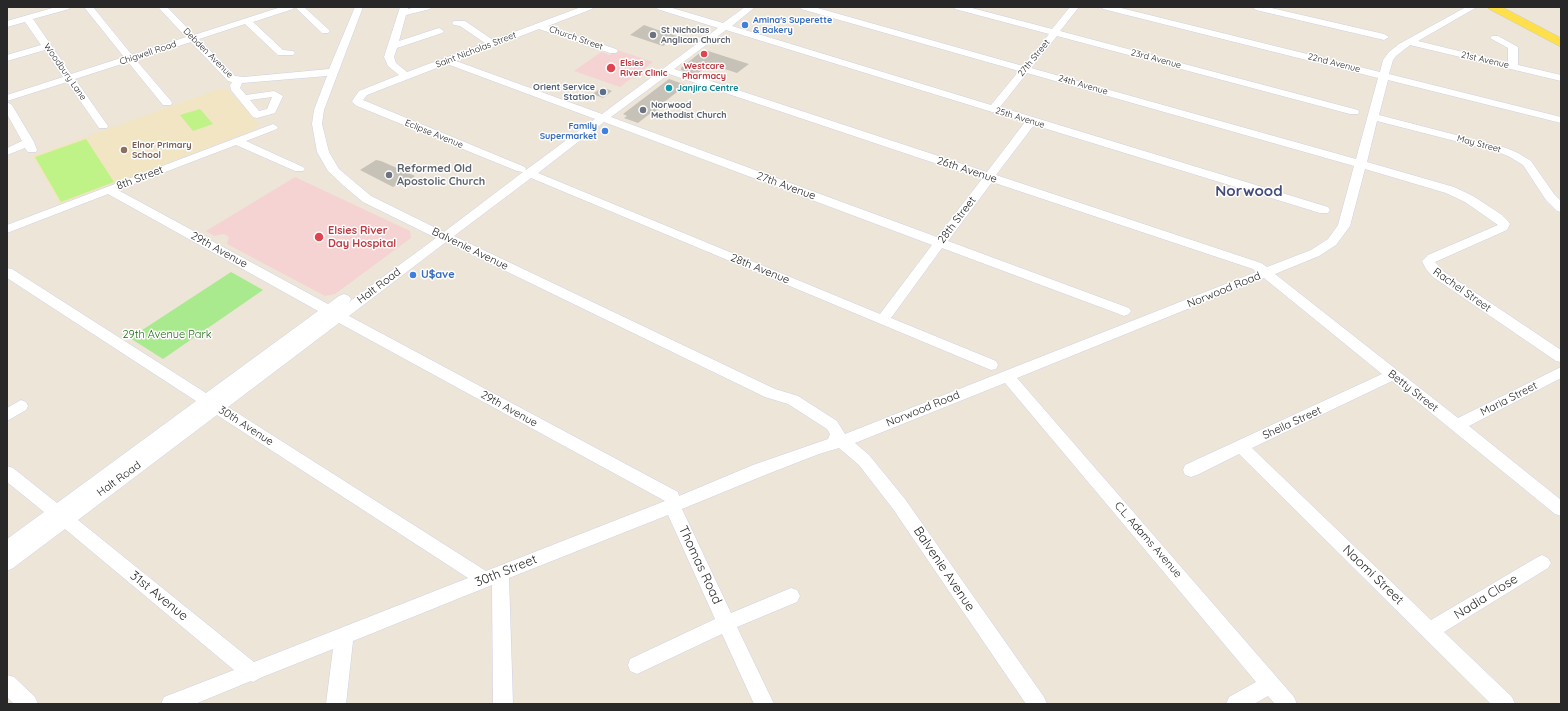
<!DOCTYPE html>
<style>
body{margin:0}
#map{position:relative;width:1568px;height:711px;overflow:hidden;background:#ede5d8;font-family:Quicksand,sans-serif}
canvas{display:block}
.frame{position:absolute;inset:0;border:8px solid #282828;pointer-events:none}
</style>
<div id="map">
<canvas width="1568" height="711"></canvas>
<div class="frame"></div>
</div>
<script>
const ctx = document.querySelector('canvas').getContext('2d');
ctx.lineJoin = 'round';
function paint(path, color) {
  ctx.fillStyle = color;
  ctx.fill(path, 'evenodd');
}
function shape(rows) {
  const path = new Path2D();
  for (const r of rows) {
    path.moveTo(r[0], r[1]);
    for (let i = 2; i < r.length; i += 2) path.lineTo(r[i], r[i + 1]);
  }
  return path;
}
function stroke(path, color, width, dash) {
  ctx.strokeStyle = color;
  ctx.lineWidth = width;
  ctx.lineCap = dash ? 'butt' : 'round';
  ctx.setLineDash(dash || []);
  ctx.stroke(path);
}
function write(font, color, halo, rows, align = 'center') {
  ctx.font = font + ' Quicksand,sans-serif';
  ctx.lineWidth = 3;
  ctx.setLineDash([]);
  ctx.textBaseline = 'middle';
  ctx.strokeStyle = halo;
  ctx.fillStyle = color;
  for (const [text, x, y, turn = 0] of rows) {
    ctx.save();
    ctx.translate(x, y);
    ctx.rotate((+turn || 0) * Math.PI / 180);
    ctx.textAlign = isNaN(turn) ? turn : align;
    if (halo) ctx.strokeText(text, 0, 0);
    ctx.fillText(text, 0, 0);
    ctx.restore();
  }
}
paint(shape([
 [219,89,227,89,259,124,256,129,60,204,32,156]
]), '#f1e5c4');
paint(shape([
 [617,50,653,62,620,87,574,71,601,52,610,55],
 [295,177,410,231,411,238,335,294,325,296,227,244,229,237,224,234,214,236,206,231]
]), '#f5d3d3');
paint(shape([
 [231,272,263,290,163,359,130,338]
]), '#a8ea8d');
paint(shape([
 [200,109,213,124,193,131,180,115],
 [86,139,114,182,61,202,35,157]
]), '#bff387');
paint(shape([
 [644,25,658,30,677,36,663,46,630,35],
 [702,51,708,51,749,64,737,73,709,64,696,75,681,70,681,68],
 [669,79,686,85,663,103,665,104,654,113,652,112,638,123,624,118,627,116,623,114],
 [602,87,612,91,603,98,593,94],
 [376,160,381,161,415,176,404,184,401,182,393,187,360,170]
]), '#c7c2b8');
const minor = shape([
 [56,7,70,7,69,9,33,19,71,74,124,57,84,7,93,7,132,55,186,37,158,7,167,7,194,35,281,7,294,7,293,9,253,22,283,50,293,51,295,53,293,55,278,55,245,24,199,39,235,76,244,77,329,69,355,7,363,7,324,110,322,124,329,152,339,169,371,196,444,232,523,172,517,171,357,106,353,103,352,101,359,91,399,75,388,66,384,57,400,7,408,7,408,9,416,7,431,7,430,9,406,15,399,41,439,28,444,31,442,33,397,48,394,57,396,63,407,72,485,43,460,26,454,25,452,23,454,21,465,21,493,40,581,7,593,7,592,9,548,26,616,49,618,51,616,53,610,53,539,29,456,61,602,114,718,28,657,9,656,7,669,7,723,23,745,7,755,7,732,26,991,105,1019,71,801,9,800,7,814,7,1023,66,1049,34,955,9,954,7,968,7,1052,29,1070,7,1079,7,1060,31,1358,110,1359,112,1358,114,1350,114,1057,36,1031,68,1356,159,1378,78,1103,9,1102,7,1117,7,1380,72,1383,60,1389,52,1399,44,1466,7,1477,7,1418,41,1508,63,1508,48,1490,38,1492,36,1498,36,1518,47,1518,65,1561,75,1561,81,1410,45,1396,56,1393,60,1389,74,1561,117,1561,123,1388,80,1379,115,1506,148,1518,153,1531,161,1554,194,1561,201,1561,212,1557,211,1546,200,1523,165,1510,157,1498,152,1377,121,1367,162,1454,187,1473,196,1502,215,1508,221,1510,224,1507,230,1435,262,1443,271,1561,350,1561,362,1556,361,1433,277,1426,269,1422,261,1428,255,1498,225,1465,202,1446,193,1365,169,1350,226,1336,245,1319,256,1275,274,1458,418,1561,367,1561,378,1469,426,1561,500,1561,516,1555,514,1392,381,1252,448,1431,620,1536,558,1542,555,1548,558,1551,563,1548,568,1444,632,1512,697,1515,704,1491,704,1239,454,1197,475,1191,477,1185,475,1183,470,1185,465,1382,374,1264,278,1017,378,1294,697,1297,704,1275,704,1268,696,1254,704,1226,704,1229,697,1256,682,1005,383,855,443,869,455,905,499,1044,697,1047,704,1026,704,893,509,859,465,839,448,819,454,765,475,682,509,731,613,791,588,797,590,800,596,797,602,737,627,774,704,754,704,722,634,637,674,630,671,628,665,630,659,715,619,668,515,509,578,513,704,493,704,492,585,353,641,346,704,326,704,333,649,260,678,253,682,251,681,195,704,161,704,164,697,234,670,65,529,13,568,7,571,7,539,44,512,7,482,7,466,13,468,57,503,196,401,7,278,7,268,12,269,206,393,318,311,108,194,7,233,7,225,273,124,278,127,277,129,246,141,303,167,305,169,303,171,295,171,236,145,118,190,328,304,339,296,344,294,349,296,351,299,349,302,436,238,363,202,344,186,328,171,317,152,312,124,314,110,327,76,242,83,240,88,246,95,274,91,283,96,275,113,257,118,253,117,231,90,230,85,232,82,228,81,191,42,136,60,171,101,172,103,171,105,163,105,128,62,75,79,108,126,107,128,99,128,67,82,7,101,7,95,63,77,45,50,7,61,7,55,41,45,25,22,7,27,7,21,56,7],
 [726,30,989,111,1025,122,987,172,674,69,726,30],
 [447,64,595,119,526,170,525,167,363,100,367,95,447,64],
 [1027,73,1354,166,1338,225,1328,239,1311,250,1267,267,1261,263,996,175,1034,125,1320,213,1328,213,1330,210,1328,207,1000,107,1027,73],
 [669,74,982,179,937,237,611,117,669,74],
 [272,97,267,109,259,111,250,100,272,97],
 [604,122,932,245,880,314,538,173,604,122],
 [531,178,991,370,996,369,998,365,996,361,891,318,942,248,1119,314,1124,316,1129,314,1131,311,1129,308,948,241,992,182,1253,269,1256,272,845,434,837,421,798,396,775,389,454,236,531,178],
 [446,242,765,397,788,404,827,429,830,434,828,439,753,465,679,496,678,492,349,316,446,242],
 [339,323,665,501,486,571,228,407,339,323],
 [217,415,468,578,254,662,78,520,217,415],
 [295,7,304,7,328,29,330,31,328,33,322,33,295,7],
 [1252,7,1267,7,1384,34,1389,37,1384,40,1256,10,1252,7],
 [7,102,12,105,34,142,37,150,36,152,28,152,25,148,7,155,7,148,22,141,7,114,7,102],
 [21,400,26,402,28,406,26,410,7,421,7,408,21,400],
 [7,675,14,677,35,697,38,704,14,704,7,697,7,675]
]);
const major = shape([
 [1487,7,1502,7,1561,38,1561,47,1489,9,1487,7]
]);
stroke(minor, '#cdd0e3', 1);
stroke(major, '#cbcbcb', 1);
paint(minor, '#fff');
paint(major, '#ffdf4a');
for (const [x, y, r, color] of [
 [745,25,4,"#3f7fe0"],
 [653,35,4,"#6b7280"],
 [704,54,4,"#e0444e"],
 [611,68,5,"#e0444e"],
 [669,88,4,"#0f9aa8"],
 [603,92,4,"#5c6f8a"],
 [643,110,4,"#6b7280"],
 [605,131,4,"#3f7fe0"],
 [124,150,4,"#8d6e63"],
 [389,175,4,"#6b7280"],
 [319,237,5,"#e0444e"],
 [413,275,4,"#3f7fe0"]
]) {
  const dot = new Path2D();
  dot.arc(x, y, r, 0, 2 * Math.PI);
  ctx.fillStyle = color;
  ctx.fill(dot);
  stroke(dot, '#fff', 1.5);
}
write('bold 9px', '#366cbe', '#fff', [
 ["Amina's Superette",753,20],
 ["& Bakery",753,30],
 ["Family",597,126,"right"],
 ["Supermarket",597,136,"right"]
], 'left');
write('bold 9px', '#5b616d', '#fff', [
 ["St Nicholas",661,30],
 ["Anglican Church",661,40],
 ["Norwood",651,105],
 ["Methodist Church",651,115]
], 'left');
write('9px', '#282828', '#fff', [
 ["Church Street",576,38,19],
 ["Saint Nicholas Street",476,50,-21],
 ["Chigwell Road",148,53,-18],
 ["Debden Avenue",208,53,45],
 ["27th Street",1034,58,-51],
 ["23rd Avenue",1156,59,15],
 ["21st Avenue",1485,60,13],
 ["22nd Avenue",1334,63,14],
 ["Woodbury Lane",65,72,55],
 ["24th Avenue",1083,85,16],
 ["25th Avenue",1020,118,17],
 ["Eclipse Avenue",434,134,22],
 ["May Street",1479,144,15]
]);
write('bold 9px', '#be3a42', '#fff', [
 ["Elsies",620,63],
 ["River Clinic",620,73],
 ["Westcare",704,66,"center"],
 ["Pharmacy",704,76,"center"]
], 'left');
write('bold 9px', '#4e5e75', '#fff', [
 ["Orient Service",595,87],
 ["Station",595,97]
], 'right');
write('bold 9px', '#0d838f', '#fff', [
 ["Janjira Centre",677,88]
], 'left');
write('bold 9px', '#785e54', '#fff', [
 ["Elnor Primary",132,145],
 ["School",132,155]
], 'left');
write('bold 11px', '#5b616d', '#fff', [
 ["Reformed Old",397,169],
 ["Apostolic Church",397,182]
], 'left');
write('11px', '#282828', '#fff', [
 ["26th Avenue",967,170,18],
 ["8th Street",140,178,-21],
 ["27th Avenue",786,186,20],
 ["28th Street",957,220,-53],
 ["Balvenie Avenue",470,249,26],
 ["29th Avenue",219,250,29],
 ["28th Avenue",760,269,22],
 ["Halt Road",379,286,-37],
 ["Norwood Road",1224,290,-22],
 ["Rachel Street",1462,290,35],
 ["Betty Street",1413,391,38],
 ["Maria Street",1509,399,-27],
 ["29th Avenue",509,409,29],
 ["Norwood Road",923,409,-22],
 ["Sheila Street",1292,423,-25],
 ["30th Avenue",246,426,33],
 ["Halt Road",119,479,-36],
 ["C.L. Adams Avenue",1148,540,49]
]);
write('bold 11px', '#be3a42', '#fff', [
 ["Elsies River",328,231],
 ["Day Hospital",328,244]
], 'left');
write('bold 11px', '#366cbe', '#fff', [
 ["U$ave",421,275]
], 'left');
write('11px', '#1f6c11', '#fff', [
 ["29th Avenue Park",167,335]
]);
write('13px', '#282828', '#fff', [
 ["Thomas Road",700,565,65],
 ["Balvenie Avenue",944,569,56],
 ["30th Street",506,571,-22],
 ["Naomi Street",1373,575,44],
 ["31st Avenue",159,596,39],
 ["Nadia Close",1486,597,-32]
]);
write('bold 15px', '#444b7d', '#fff', [
 ["Norwood",1249,191]
]);
</script>
